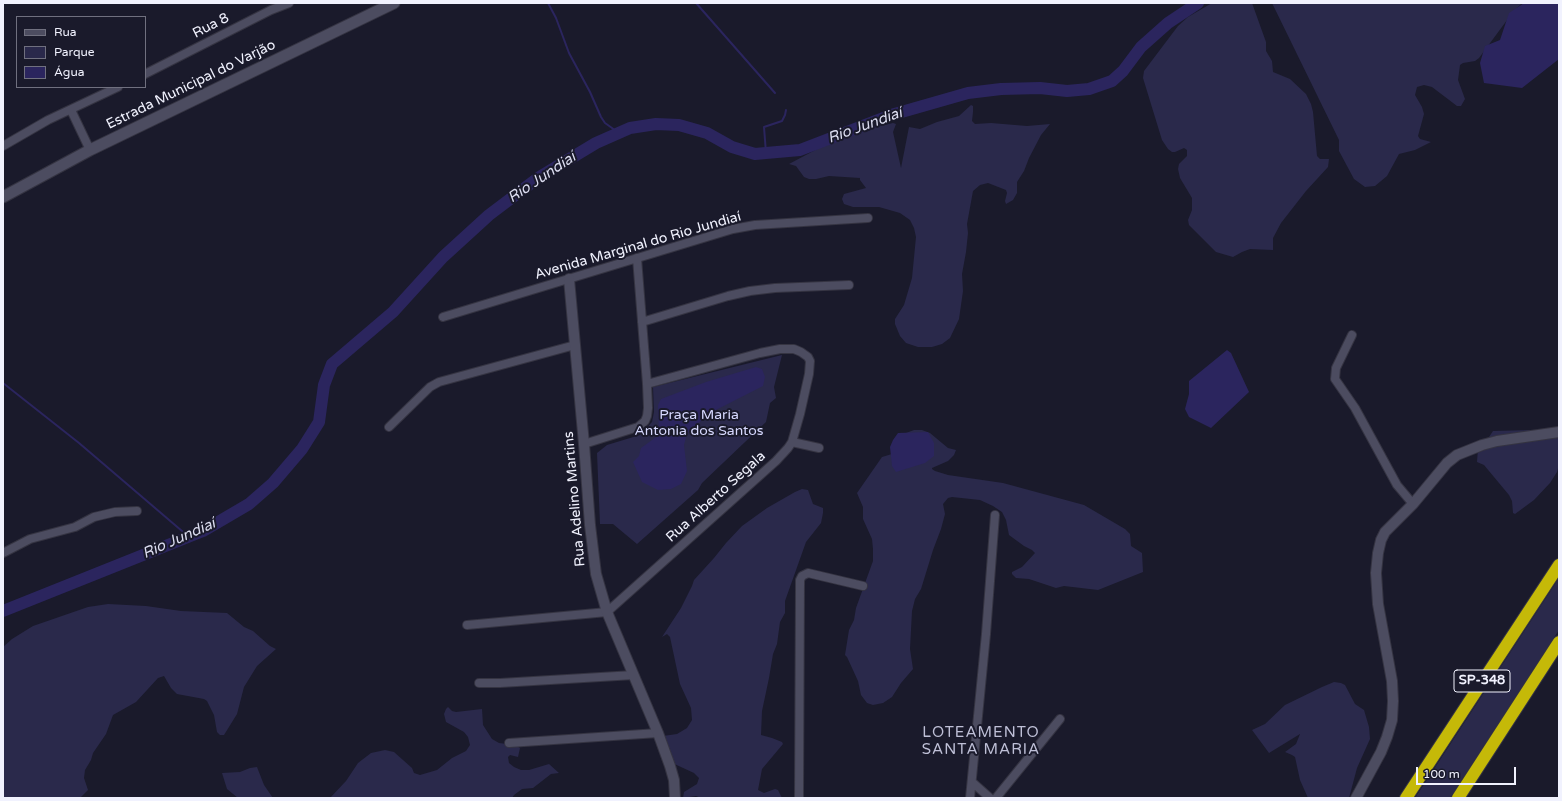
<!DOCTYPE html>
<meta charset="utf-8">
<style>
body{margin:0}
#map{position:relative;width:1562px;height:801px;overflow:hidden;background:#1a1a2b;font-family:"Varela Round",sans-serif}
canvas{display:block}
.frame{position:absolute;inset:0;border:4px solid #f1f2fe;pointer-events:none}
.legend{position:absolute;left:16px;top:16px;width:130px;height:72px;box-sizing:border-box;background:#1a1a2b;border:1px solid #70707f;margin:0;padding:5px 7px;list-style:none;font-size:12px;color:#f1f2fe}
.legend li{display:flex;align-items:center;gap:8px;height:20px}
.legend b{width:20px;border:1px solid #70707f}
.scale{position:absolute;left:1416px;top:767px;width:100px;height:18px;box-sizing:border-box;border:2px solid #f1f2fe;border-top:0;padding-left:5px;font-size:12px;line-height:14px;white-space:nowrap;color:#f1f2fe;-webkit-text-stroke:3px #1a1a2b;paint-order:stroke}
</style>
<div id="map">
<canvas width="1562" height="801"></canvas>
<div class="frame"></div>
<ul class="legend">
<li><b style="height:5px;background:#4c4c60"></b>Rua</li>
<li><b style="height:11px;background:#2a294b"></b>Parque</li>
<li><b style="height:11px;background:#2b255e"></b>Água</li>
</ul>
<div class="scale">100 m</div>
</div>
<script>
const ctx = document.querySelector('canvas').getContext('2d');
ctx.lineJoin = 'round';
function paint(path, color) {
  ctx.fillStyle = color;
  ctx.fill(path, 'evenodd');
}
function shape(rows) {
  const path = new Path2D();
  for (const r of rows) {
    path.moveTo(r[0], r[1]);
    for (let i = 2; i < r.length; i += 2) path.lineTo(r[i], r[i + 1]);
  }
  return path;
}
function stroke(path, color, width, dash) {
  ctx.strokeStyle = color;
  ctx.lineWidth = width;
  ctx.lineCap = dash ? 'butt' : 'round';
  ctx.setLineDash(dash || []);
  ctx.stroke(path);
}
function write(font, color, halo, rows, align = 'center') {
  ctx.font = font + ' "Varela Round",sans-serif';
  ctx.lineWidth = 4;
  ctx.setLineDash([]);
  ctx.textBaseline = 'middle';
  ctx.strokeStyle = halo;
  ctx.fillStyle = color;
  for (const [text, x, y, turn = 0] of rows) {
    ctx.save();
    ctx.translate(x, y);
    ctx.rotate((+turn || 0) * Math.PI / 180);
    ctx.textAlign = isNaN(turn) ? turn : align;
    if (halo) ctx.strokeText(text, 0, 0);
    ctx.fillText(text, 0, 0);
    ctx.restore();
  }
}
paint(shape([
 [1212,3,1252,3,1266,42,1266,51,1272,61,1273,72,1290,79,1306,94,1311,104,1313,112,1317,156,1320,159,1329,159,1328,167,1306,191,1281,223,1273,238,1273,250,1250,249,1242,252,1233,257,1216,252,1189,225,1188,220,1192,210,1192,198,1180,178,1178,169,1179,164,1187,156,1187,150,1184,148,1175,152,1172,152,1168,149,1162,140,1143,78,1144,71,1178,26,1188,17],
 [1272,3,1522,3,1513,12,1479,58,1475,61,1463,63,1460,65,1458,80,1465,99,1461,106,1457,106,1432,87,1424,85,1417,87,1415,95,1422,107,1424,114,1418,136,1420,139,1431,142,1415,150,1399,154,1387,176,1375,186,1365,187,1354,179,1339,151,1339,140],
 [971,105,973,106,973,112,972,121,975,124,991,123,1027,126,1050,124,1041,135,1029,158,1024,171,1017,182,1017,193,1013,200,1006,204,1005,201,1007,193,1006,190,988,183,980,185,973,191,967,224,968,233,966,252,962,274,963,291,959,319,950,338,942,344,932,347,918,347,906,343,900,336,895,324,895,319,904,305,912,278,916,237,914,228,910,220,900,213,879,207,853,207,844,204,842,199,844,194,866,188,860,180,860,178,829,176,816,179,809,179,804,177,796,166,789,164,821,147,868,129,893,123,896,124,893,132,901,168,909,127,920,129,937,122,959,116],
 [782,355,774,387,776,398,770,403,766,422,702,483,698,490,637,544,613,524,600,524,597,453,607,445,640,435,652,422,654,412,653,387],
 [914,430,922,430,930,433,948,448,956,450,954,455,948,461,932,468,932,469,935,471,948,475,1003,483,1084,505,1125,529,1130,534,1131,546,1142,553,1143,572,1098,590,1064,586,1056,588,1029,579,1016,578,1012,574,1012,572,1022,567,1035,553,1032,550,1024,546,1009,535,1006,520,1002,512,993,506,980,500,952,497,948,498,943,504,945,514,941,529,933,550,921,589,915,599,912,611,910,649,913,669,901,683,892,697,883,703,873,705,867,703,861,695,858,681,847,657,845,655,849,630,854,620,856,608,873,561,873,549,872,539,863,519,863,507,857,493,882,457,892,454,898,438,906,433],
 [1531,430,1559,437,1559,465,1557,472,1550,483,1534,500,1515,514,1513,513,1512,501,1509,495,1484,465,1477,462,1478,449,1485,443,1493,431],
 [802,489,808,490,813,504,823,508,823,513,821,523,806,542,785,601,785,613,780,622,777,644,773,654,769,678,762,711,761,735,772,738,782,742,783,744,762,769,758,790,764,793,775,789,778,790,782,798,701,798,696,796,683,798,684,792,697,784,699,778,694,773,668,761,663,736,677,734,687,728,692,720,691,708,680,684,670,637,667,634,662,637,681,608,692,586,694,580,714,558,726,543,742,526,767,508,795,492],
 [1559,578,1559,630,1450,798,1415,798],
 [108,604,146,606,181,611,227,613,244,627,253,631,270,646,276,649,257,666,244,687,237,714,224,735,220,735,217,732,214,715,207,701,204,699,177,694,171,688,164,676,158,678,136,702,113,715,106,734,93,753,91,760,85,770,84,778,88,790,80,798,3,798,3,647,12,639,33,626,88,607],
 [1334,682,1341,683,1345,685,1355,704,1364,710,1369,727,1370,739,1357,768,1349,798,1308,798,1300,780,1295,757,1292,755,1285,752,1296,744,1300,734,1269,753,1252,730,1265,724,1285,705,1322,687],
 [448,707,452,711,456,712,482,709,483,725,492,739,499,743,515,745,520,748,518,757,510,755,508,757,509,763,514,767,521,770,529,770,549,764,559,773,551,774,533,788,522,789,514,795,512,798,330,798,346,781,358,763,371,753,385,750,394,752,412,768,414,773,420,775,437,770,452,758,466,751,470,745,468,737,464,732,446,722,444,714,446,709],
 [257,767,264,785,273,798,238,798,227,789,222,773,240,772,250,768]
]), '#2a294b');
paint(shape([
 [1524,3,1559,3,1559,59,1522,88,1484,83,1480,63,1485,46,1500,40,1509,13],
 [1227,350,1231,353,1249,392,1211,428,1189,417,1185,409,1189,394,1189,381],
 [756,367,762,369,765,377,763,386,710,413,687,433,684,445,687,471,681,484,671,489,658,490,642,482,633,462,639,456,641,448,659,435,658,405,661,399,706,382],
 [928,432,934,443,934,456,925,463,896,472,892,466,890,447,893,440,898,433]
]), '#2b255e');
stroke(shape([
 [548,3,556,18,569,53,590,92,601,117,605,123,619,133],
 [696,3,775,93],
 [766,153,764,127,782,121,785,115,786,110],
 [3,383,79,443,189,537]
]), '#2b255e', 2);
stroke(shape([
 [3,611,203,531,249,504,273,483,302,449,319,422,324,385,332,364,393,312,443,257,489,215,538,178,596,143,630,128,656,124,679,125,707,133,732,147,755,154,766,153,800,150,891,115,968,93,1001,89,1040,88,1067,91,1089,89,1112,81,1123,71,1141,47,1168,23,1198,3]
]), '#2b255e', 12);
const minor = shape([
 [145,74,271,10,289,3],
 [71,110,90,150],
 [3,146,48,120,118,87],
 [443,317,733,229,755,225,868,218],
 [642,322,728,296,750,291,775,288,849,285],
 [1352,335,1336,368,1335,379,1355,408,1397,485,1413,504],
 [389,427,430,387,439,382,575,345],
 [792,442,819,448],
 [584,444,638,427,645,421,647,416,648,408,647,384,637,258],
 [3,553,30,539,75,527,94,517,115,512,137,511],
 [467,625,607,612,776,461,788,448,792,442,800,414,809,374,810,361,808,357,801,352,794,349,780,349,760,353,647,384],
 [479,683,500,683,634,675],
 [509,743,658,733],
 [972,782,990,798],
 [799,798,800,580,802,576,808,573,863,586],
 [970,798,986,634,995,515],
 [996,798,1060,719]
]);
const tertiary = shape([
 [569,279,584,444,590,525,596,574,607,612,658,733,670,766,674,780,675,798],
 [1356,798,1381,752,1387,737,1392,720,1393,701,1392,681,1378,604,1376,573,1378,553,1381,540,1385,532,1413,504,1447,463,1457,455,1482,445,1497,441,1559,432]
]);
const secondary = shape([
 [3,197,90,150,394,3]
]);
const motorway = shape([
 [1406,798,1559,565],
 [1458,798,1559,642]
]);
stroke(minor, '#353442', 10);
stroke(tertiary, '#353442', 12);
stroke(secondary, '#353442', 13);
stroke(motorway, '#353442', 14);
stroke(minor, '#4c4c60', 8);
stroke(tertiary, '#4c4c60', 10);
stroke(secondary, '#4c4c60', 11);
stroke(motorway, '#c5b908', 12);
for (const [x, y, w] of [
 [1482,681,56]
]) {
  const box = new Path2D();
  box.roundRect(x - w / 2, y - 11, w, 22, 3);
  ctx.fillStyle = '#1a1a2b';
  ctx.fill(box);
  stroke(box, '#f1f2fe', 1);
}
write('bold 13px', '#f1f2fe', null, [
 ["SP-348",1482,681]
]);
write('14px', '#f1f2fe', '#1a1a2b', [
 ["Rua 8",211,26,-27],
 ["Estrada Municipal do Varjão",191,85,-26],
 ["Avenida Marginal do Rio Jundiaí",638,246,-16],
 ["Rua Alberto Segala",716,497,-42],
 ["Rua Adelino Martins",575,499,-95]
]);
write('14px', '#d7d9fe', '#1a1a2b', [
 ["Praça Maria",699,415],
 ["Antonia dos Santos",699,431]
]);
write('italic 15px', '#dcddf0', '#1a1a2b', [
 ["Rio Jundiaí",865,126,-20],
 ["Rio Jundiaí",542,178,-34],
 ["Rio Jundiaí",179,539,-24]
]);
ctx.letterSpacing = '1px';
write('15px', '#bfc0d7', '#1a1a2b', [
 ["LOTEAMENTO",981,733],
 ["SANTA MARIA",981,750]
]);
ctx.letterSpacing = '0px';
</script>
